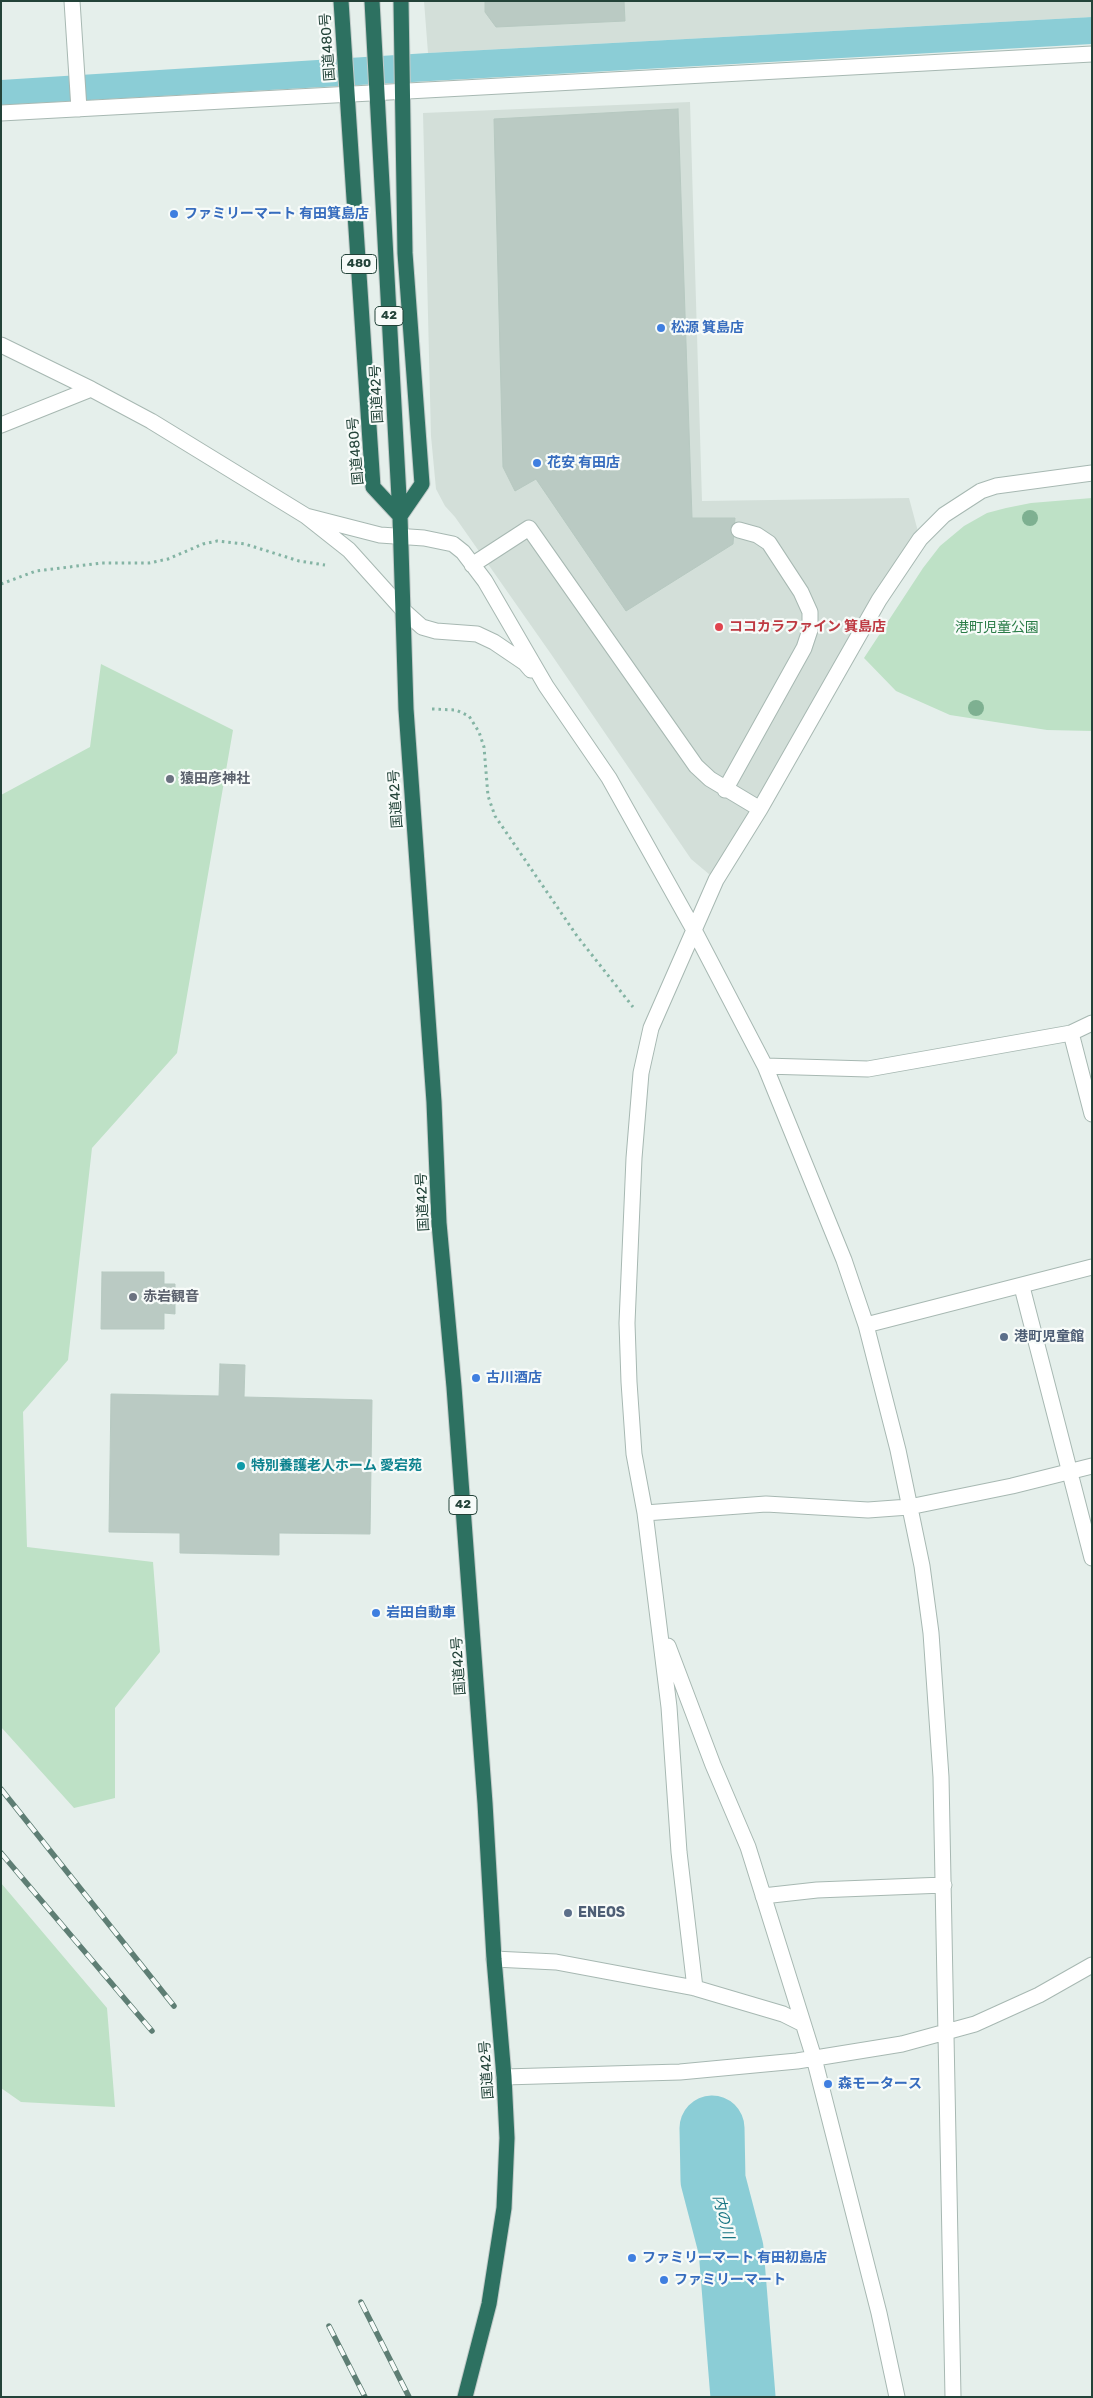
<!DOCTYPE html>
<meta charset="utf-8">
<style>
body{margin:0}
#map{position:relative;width:1093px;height:2398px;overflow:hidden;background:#e5efeb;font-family:Rubik,sans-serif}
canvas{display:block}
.frame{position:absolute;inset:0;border:2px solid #234339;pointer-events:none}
</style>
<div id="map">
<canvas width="1093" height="2398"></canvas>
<div class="frame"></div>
</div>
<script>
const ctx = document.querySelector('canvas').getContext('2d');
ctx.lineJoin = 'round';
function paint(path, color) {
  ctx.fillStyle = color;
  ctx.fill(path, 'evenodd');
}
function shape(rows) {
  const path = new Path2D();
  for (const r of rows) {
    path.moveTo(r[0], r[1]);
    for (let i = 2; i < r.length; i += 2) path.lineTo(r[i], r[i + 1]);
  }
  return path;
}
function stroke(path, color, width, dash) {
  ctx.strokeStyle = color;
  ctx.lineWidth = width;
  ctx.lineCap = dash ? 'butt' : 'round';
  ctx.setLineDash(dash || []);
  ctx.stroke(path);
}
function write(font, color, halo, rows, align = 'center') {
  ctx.font = font + ' Rubik,"Noto Sans JP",sans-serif';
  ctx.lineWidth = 4.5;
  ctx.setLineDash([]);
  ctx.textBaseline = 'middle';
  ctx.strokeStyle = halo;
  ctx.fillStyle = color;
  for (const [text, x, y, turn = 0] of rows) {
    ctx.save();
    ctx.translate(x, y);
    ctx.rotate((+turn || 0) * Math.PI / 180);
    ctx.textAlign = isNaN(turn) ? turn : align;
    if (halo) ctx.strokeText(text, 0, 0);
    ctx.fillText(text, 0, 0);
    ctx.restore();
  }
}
paint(shape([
 [424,1,1092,1,1092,17,428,53],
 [690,102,702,501,909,498,920,539,716,880,691,859,551,654,455,517,445,506,436,489,431,436,423,113]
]), '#d3dfd9');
paint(shape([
 [1092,498,1092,731,1047,730,950,715,896,691,864,658,923,568,940,546,964,526,987,513,1006,508,1031,503],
 [101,664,233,730,177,1053,92,1148,68,1360,23,1412,27,1547,153,1562,160,1652,115,1708,115,1798,74,1808,1,1727,1,795,90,747],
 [1,1883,107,2008,115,2107,21,2102,1,2088]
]), '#bee1c6');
paint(shape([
 [1092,17,1092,44,1,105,1,80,428,53]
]), '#8bcdd6');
stroke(shape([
 [712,2128,713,2180,731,2249,743,2397]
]), '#8bcdd6', 65);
const building = shape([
 [485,1,624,1,625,21,496,27,485,12,485,1],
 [678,109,692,518,735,518,733,544,626,611,536,479,515,491,503,467,494,119,678,109],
 [102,1272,164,1272,164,1284,175,1284,175,1314,164,1313,164,1329,101,1329,102,1272],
 [220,1364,245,1365,244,1397,372,1400,370,1534,279,1533,279,1555,180,1553,180,1533,109,1532,111,1394,219,1396,220,1364]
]);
paint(building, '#bacac3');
stroke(building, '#b7c9c1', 1);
const minor = shape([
 [72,1,79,109],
 [1,113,1092,54],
 [1,345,91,389,151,421,306,516,349,550,403,610,422,627,436,631,477,634,494,642,525,663,531,670],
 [1,425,91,389],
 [306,516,380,535,424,538,453,544,463,552,485,581,546,686,609,778,694,930,765,1066,844,1260,866,1325,898,1450,922,1566,931,1633,941,1777,953,2397],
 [472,565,529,528,696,766,710,779,760,809],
 [725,790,804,648,810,630,810,612,801,592,769,543,757,535,739,530],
 [1071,1033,1092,1114],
 [765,1066,868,1069,1071,1033,1092,1023],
 [1022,1287,1092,1558],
 [866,1325,1092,1267],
 [645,1513,766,1504,868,1510,909,1507,1012,1486,1092,1466],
 [668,1646,713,1765,748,1847,814,2058,879,2313,897,2397],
 [763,1896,817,1890,944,1885],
 [494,1959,556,1962,695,1988,783,2014,803,2024],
 [695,1988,679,1852,669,1707,645,1513,634,1454,629,1382,627,1323,634,1158,641,1073,651,1028,716,880,760,809,879,600,920,539,944,515,981,491,996,486,1092,473],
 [504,2077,680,2072,797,2061,902,2044,975,2024,1039,1995,1092,1965]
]);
const highway = shape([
 [341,1,373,487,400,516,422,484,405,253,401,1],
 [372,1,400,516,406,709,434,1102,439,1223,454,1387,485,1803,494,1959,504,2077,507,2138,504,2208,489,2304,465,2397]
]);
stroke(minor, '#a7b8b2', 17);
stroke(highway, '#c1cac8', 17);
stroke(shape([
 [1,584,36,571,102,563,149,563,168,559,203,544,217,541,245,544,299,561,325,565],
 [432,709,456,710,469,716,479,732,484,747,488,796,495,816,577,936,633,1007]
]), '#84b4a4', 3, [2.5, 4]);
stroke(minor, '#fff', 15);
stroke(highway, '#2d7161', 15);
const rail = shape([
 [1,1789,174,2006],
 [1,1853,152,2031],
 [361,2302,409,2397],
 [329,2326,365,2397]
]);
stroke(rail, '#5e7e74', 5.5);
stroke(rail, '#f7fbf9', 4, [11]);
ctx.fillStyle = '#7eb091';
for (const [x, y] of [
 [1030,518],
 [976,708]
]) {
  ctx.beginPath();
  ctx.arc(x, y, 8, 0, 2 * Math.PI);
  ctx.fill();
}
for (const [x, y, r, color] of [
 [174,214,5,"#3f7fe0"],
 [661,328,5,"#3f7fe0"],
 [537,463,5,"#3f7fe0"],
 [719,627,5,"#e0444e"],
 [170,779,5,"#6b7280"],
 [133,1297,5,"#6b7280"],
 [1004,1337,5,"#5c6f8a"],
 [476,1378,5,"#3f7fe0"],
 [241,1466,5,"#0f9aa8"],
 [376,1613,5,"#3f7fe0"],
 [568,1913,5,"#5c6f8a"],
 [828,2084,5,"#3f7fe0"],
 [632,2258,5,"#3f7fe0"],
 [664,2280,5,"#3f7fe0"]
]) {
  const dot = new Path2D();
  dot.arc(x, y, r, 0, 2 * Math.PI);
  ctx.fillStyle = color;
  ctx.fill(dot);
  stroke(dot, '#f7fbf9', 2);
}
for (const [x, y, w] of [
 [359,264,35],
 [389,316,28],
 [463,1505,28]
]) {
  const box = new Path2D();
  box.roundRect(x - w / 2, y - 9.5, w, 19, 4);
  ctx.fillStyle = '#f7fbf9';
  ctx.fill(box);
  stroke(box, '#234339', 1);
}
write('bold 12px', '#234339', null, [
 ["480",359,264],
 ["42",389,316],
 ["42",463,1505]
]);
write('14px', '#234339', '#f7fbf9', [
 ["国道480号",328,47,-94],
 ["国道42号",377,394,-93],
 ["国道480号",356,451,-95],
 ["国道42号",396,799,-94],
 ["国道42号",423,1202,-93],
 ["国道42号",459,1666,-94],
 ["国道42号",487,2070,-94]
]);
write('bold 14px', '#366cbe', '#f7fbf9', [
 ["ファミリーマート 有田箕島店",184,214],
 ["松源 箕島店",671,328],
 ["花安 有田店",547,463],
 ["古川酒店",486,1378],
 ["岩田自動車",386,1613],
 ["森モータース",838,2084],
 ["ファミリーマート 有田初島店",642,2258],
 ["ファミリーマート",674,2280]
], 'left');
write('bold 14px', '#be3a42', '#f7fbf9', [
 ["ココカラファイン 箕島店",729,627]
], 'left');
write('14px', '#2a7c47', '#f7fbf9', [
 ["港町児童公園",997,628]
]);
write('bold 14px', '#5b616d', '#f7fbf9', [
 ["猿田彦神社",180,779],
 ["赤岩観音",143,1297]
], 'left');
write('bold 14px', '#4e5e75', '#f7fbf9', [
 ["港町児童館",1014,1337],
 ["ENEOS",578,1913]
], 'left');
write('bold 14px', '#0d838f', '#f7fbf9', [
 ["特別養護老人ホーム 愛宕苑",251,1466]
], 'left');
write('italic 15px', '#197583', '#f7fbf9', [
 ["内の川",723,2217,76]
]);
</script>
